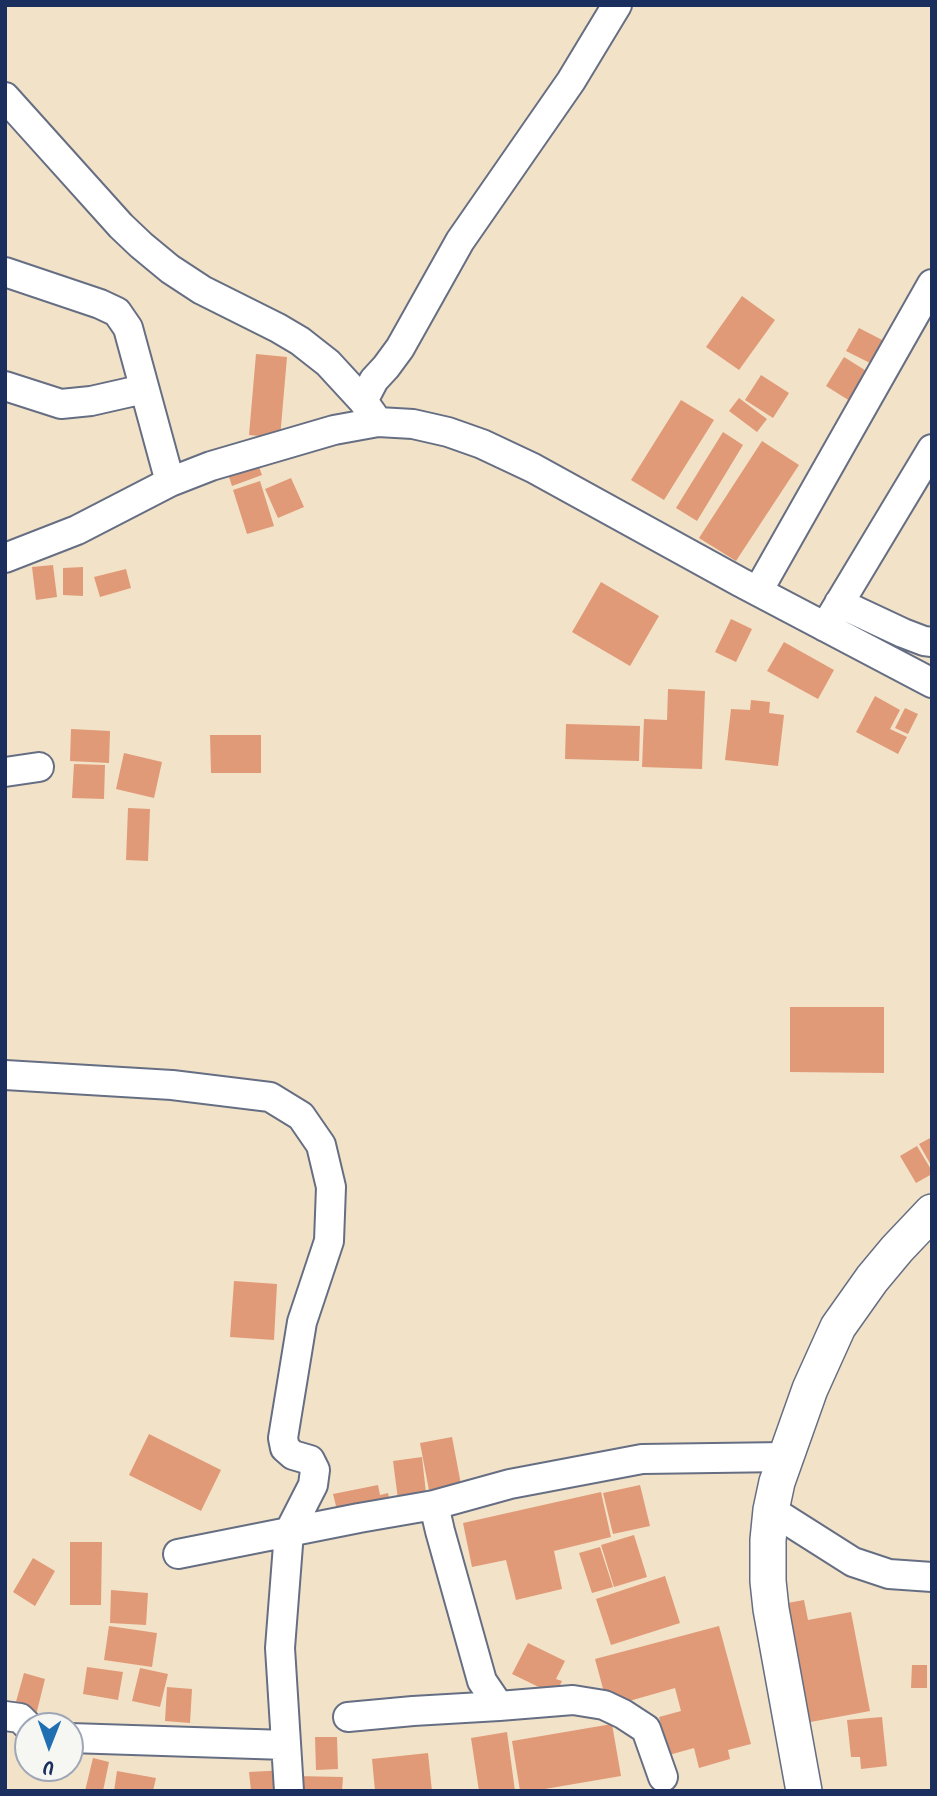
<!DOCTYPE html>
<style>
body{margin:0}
#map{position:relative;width:937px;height:1796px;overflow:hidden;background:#f2e2c8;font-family:Kalam,sans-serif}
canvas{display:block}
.frame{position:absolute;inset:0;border:7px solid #1b2f5e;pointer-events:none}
.north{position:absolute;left:14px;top:1712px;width:70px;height:70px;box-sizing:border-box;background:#f6f6f2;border:2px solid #9ea6b7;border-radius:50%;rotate:181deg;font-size:19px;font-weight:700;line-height:28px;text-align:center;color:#1b2f5e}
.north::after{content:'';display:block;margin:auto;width:24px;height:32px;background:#1f6fb2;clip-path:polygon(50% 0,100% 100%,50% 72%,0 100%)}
</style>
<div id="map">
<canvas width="937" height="1796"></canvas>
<div class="frame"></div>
<div class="north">U</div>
</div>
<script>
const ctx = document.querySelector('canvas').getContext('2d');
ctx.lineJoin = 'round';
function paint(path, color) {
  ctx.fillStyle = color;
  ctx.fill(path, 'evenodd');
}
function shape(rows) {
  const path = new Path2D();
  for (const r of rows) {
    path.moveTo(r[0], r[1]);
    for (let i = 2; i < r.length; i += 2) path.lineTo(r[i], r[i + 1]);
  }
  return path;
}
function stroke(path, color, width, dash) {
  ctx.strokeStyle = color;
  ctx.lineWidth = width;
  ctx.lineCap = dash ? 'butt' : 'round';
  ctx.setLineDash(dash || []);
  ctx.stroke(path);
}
paint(shape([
 [742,296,775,320,739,370,706,347],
 [859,328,888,343,876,366,846,351],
 [256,354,287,357,280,438,249,435],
 [844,357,876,377,858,406,826,386],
 [761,375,789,393,773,418,745,400],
 [739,398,767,419,757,432,729,411],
 [681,400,714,420,664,500,631,480],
 [723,432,743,445,697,521,676,508],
 [762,441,799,465,736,561,699,538],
 [258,464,262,475,232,486,228,474],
 [291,478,304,507,278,518,265,489],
 [260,481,274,526,247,534,233,490],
 [53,565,57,597,36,600,32,567],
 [83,567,83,596,63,595,63,568],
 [126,569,131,588,100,597,94,577],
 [601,582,659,616,630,666,572,632],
 [731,619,752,629,736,662,715,652],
 [784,642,834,670,818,699,767,671],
 [668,689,705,691,702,769,642,767,644,719,667,720],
 [875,696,900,710,890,729,907,737,898,754,856,732],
 [751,700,770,702,769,713,784,715,778,766,725,760,731,709,750,710],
 [905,708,918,714,908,734,895,728],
 [566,724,640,726,639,761,565,759],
 [71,729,110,731,109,763,70,761],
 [210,735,261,735,261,773,211,773],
 [124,753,162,762,154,798,116,789],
 [74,764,105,765,104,799,72,798],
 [128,808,150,809,148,861,126,860],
 [790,1007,884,1007,884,1073,790,1072],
 [932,1137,932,1167,919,1144],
 [917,1146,932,1171,932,1174,916,1183,900,1156],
 [234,1281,277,1284,274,1340,230,1337],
 [149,1434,221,1470,201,1511,129,1475],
 [452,1437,463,1495,431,1501,420,1443],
 [422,1457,426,1493,399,1507,393,1461],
 [378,1485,380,1495,388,1493,391,1507,339,1518,333,1494],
 [640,1485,650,1526,613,1534,603,1493],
 [601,1492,611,1537,554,1551,562,1589,516,1600,506,1560,472,1567,463,1523],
 [634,1535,647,1577,614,1587,601,1545],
 [70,1542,102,1542,101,1605,70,1605],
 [600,1547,613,1587,592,1593,579,1553],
 [33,1558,55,1571,35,1606,13,1592],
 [665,1576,680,1623,611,1645,596,1599],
 [111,1590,148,1593,146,1625,110,1623],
 [804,1600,808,1620,851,1612,870,1711,805,1723,782,1604],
 [109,1626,157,1633,152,1667,104,1660],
 [719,1626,751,1744,728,1750,730,1759,699,1768,694,1748,669,1755,659,1717,681,1711,675,1688,608,1707,595,1659],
 [528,1643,565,1661,556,1679,562,1681,555,1695,512,1674],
 [912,1665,927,1665,927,1688,911,1688],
 [87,1667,123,1672,118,1700,83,1694],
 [140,1668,168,1674,160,1707,132,1701],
 [24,1673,45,1679,36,1715,14,1709],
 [167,1687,192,1689,190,1723,165,1721],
 [882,1717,887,1766,861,1769,860,1757,851,1757,847,1720],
 [612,1724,621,1776,533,1791,520,1791,512,1741],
 [507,1732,515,1791,479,1791,471,1738],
 [315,1737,337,1737,338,1769,316,1770],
 [428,1753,432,1791,375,1791,372,1759],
 [93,1758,109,1762,103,1791,85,1791],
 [286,1770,287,1791,251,1791,249,1772],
 [117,1771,156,1778,153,1791,114,1791],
 [295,1776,343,1777,342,1791,294,1791]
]), '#e19a77');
const minor = shape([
 [5,97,121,226,141,245,170,269,202,290,278,328,300,341,328,363,363,401,378,422],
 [5,272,100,304,117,312,128,328,170,482],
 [5,386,61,404,91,401,144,389],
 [363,401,374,380,386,367,400,348,460,241,571,81,617,5],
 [5,558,77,530,170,482,211,466,334,430,378,422,413,424,448,432,482,444,533,468,740,582,932,683],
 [758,591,932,284],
 [839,603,903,633,924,641,932,642],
 [825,627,932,449],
 [5,772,39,767],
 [5,1075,172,1085,270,1097,301,1116,321,1145,331,1187,329,1241,302,1322,283,1438,285,1448,293,1455,310,1460,315,1470,313,1485,289,1532,280,1648,289,1791],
 [771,1510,853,1562,889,1574,932,1577],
 [178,1554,359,1518,434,1505],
 [5,1716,20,1718,28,1726],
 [348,1717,413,1711,499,1706],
 [70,1738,286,1745],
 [663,1777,646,1729,623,1714,604,1705,573,1700,499,1706,482,1681,440,1531,434,1505,510,1484,642,1459,785,1457]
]);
const tertiary = shape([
 [804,1791,771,1609,768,1581,768,1540,771,1510,777,1482,810,1389,838,1327,872,1279,897,1249,932,1212]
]);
stroke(minor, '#666e83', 32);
stroke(tertiary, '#666e83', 38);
stroke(minor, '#fff', 28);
stroke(tertiary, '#fff', 35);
</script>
